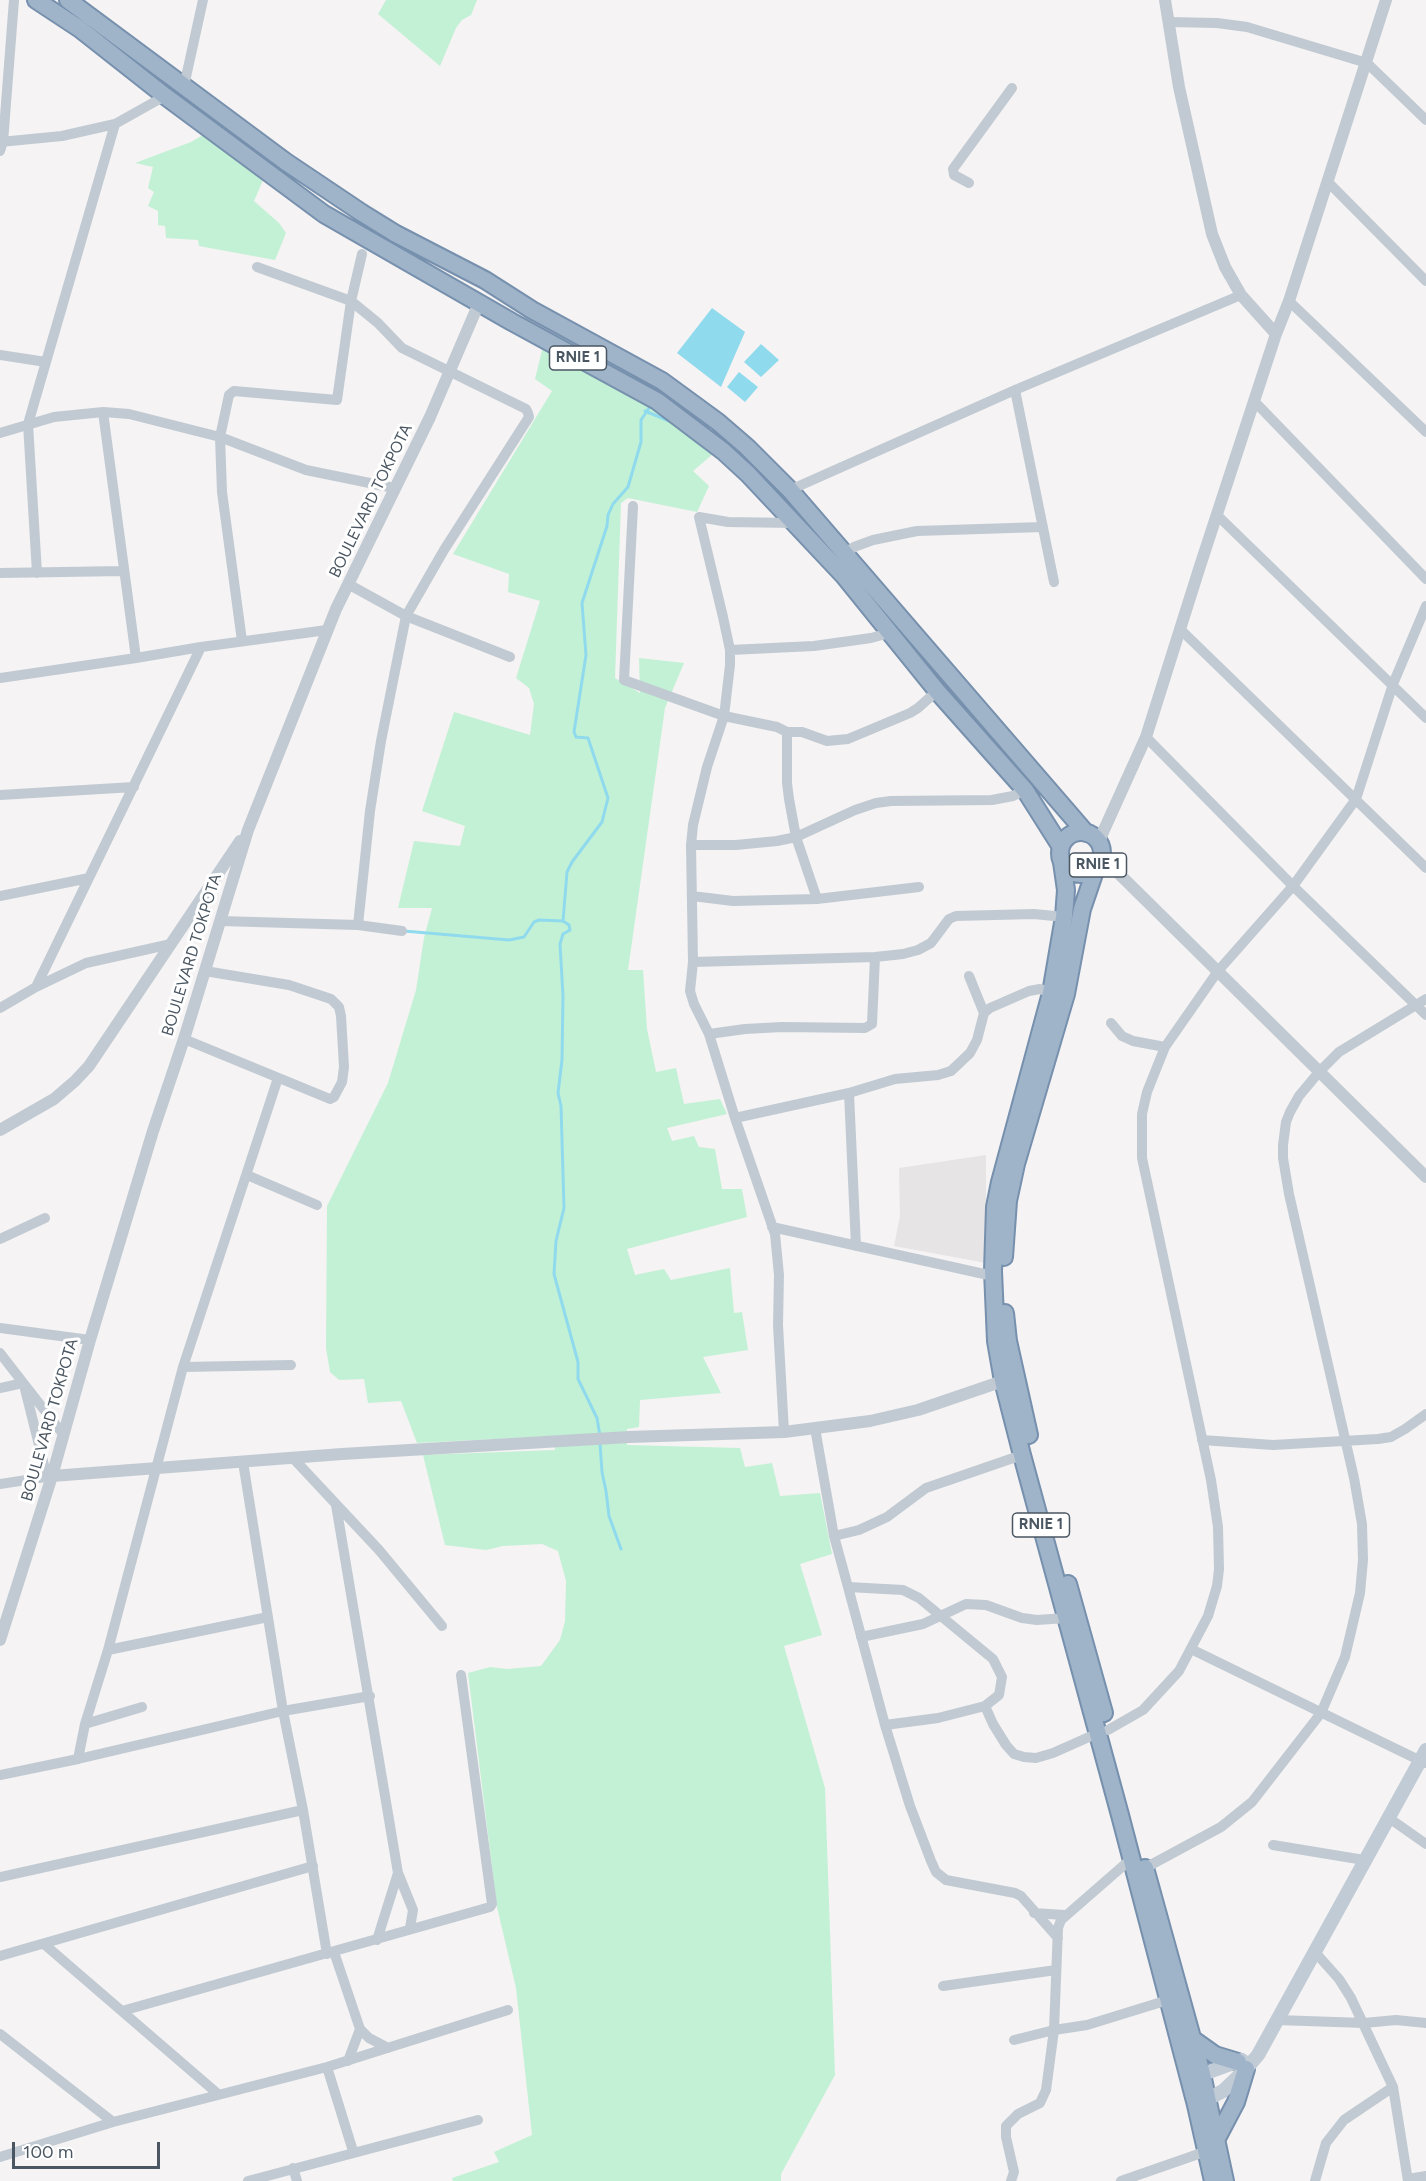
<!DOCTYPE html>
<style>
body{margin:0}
#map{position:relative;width:1426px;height:2181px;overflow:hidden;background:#f5f3f3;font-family:Figtree,sans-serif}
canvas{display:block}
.scale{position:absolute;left:12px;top:2142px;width:148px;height:27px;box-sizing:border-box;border:3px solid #4a5661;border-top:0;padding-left:8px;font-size:18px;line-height:21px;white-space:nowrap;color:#4a5661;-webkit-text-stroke:4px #fff;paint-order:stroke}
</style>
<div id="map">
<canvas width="1426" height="2181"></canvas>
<div class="scale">100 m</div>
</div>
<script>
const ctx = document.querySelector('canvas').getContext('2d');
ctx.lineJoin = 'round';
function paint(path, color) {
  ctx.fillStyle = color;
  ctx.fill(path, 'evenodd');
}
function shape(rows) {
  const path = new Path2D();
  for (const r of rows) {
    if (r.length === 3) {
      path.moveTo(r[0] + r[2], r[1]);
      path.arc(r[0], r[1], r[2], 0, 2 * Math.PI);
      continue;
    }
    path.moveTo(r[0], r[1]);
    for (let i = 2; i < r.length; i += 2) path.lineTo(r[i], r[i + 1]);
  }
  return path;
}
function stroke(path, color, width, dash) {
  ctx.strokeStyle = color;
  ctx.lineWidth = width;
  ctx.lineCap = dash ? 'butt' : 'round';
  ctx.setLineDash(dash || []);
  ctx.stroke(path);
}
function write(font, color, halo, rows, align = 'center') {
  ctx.font = font + ' Figtree,sans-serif';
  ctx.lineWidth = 6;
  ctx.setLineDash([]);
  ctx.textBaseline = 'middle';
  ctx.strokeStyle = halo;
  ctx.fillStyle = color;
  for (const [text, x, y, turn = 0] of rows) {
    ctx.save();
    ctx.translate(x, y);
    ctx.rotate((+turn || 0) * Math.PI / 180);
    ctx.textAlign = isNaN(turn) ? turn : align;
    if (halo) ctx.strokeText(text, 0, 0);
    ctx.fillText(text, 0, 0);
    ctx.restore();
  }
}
paint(shape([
 [986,1155,986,1263,894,1246,900,1216,899,1168]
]), '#e6e4e5');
paint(shape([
 [386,0,477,0,471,15,462,20,456,28,440,66,378,14],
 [203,135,266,173,254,201,279,223,286,233,275,260,199,246,198,240,166,238,165,226,158,225,158,211,148,206,154,192,148,188,153,167,135,163,191,142],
 [545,338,618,389,639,401,648,392,713,454,693,471,709,486,697,512,628,498,621,503,615,678,640,693,639,658,684,663,665,708,628,970,643,970,647,1029,656,1072,676,1068,684,1104,720,1099,727,1114,667,1128,672,1141,694,1136,699,1147,715,1149,722,1189,742,1189,747,1217,627,1249,635,1275,664,1269,671,1280,730,1268,734,1313,742,1312,748,1350,703,1357,721,1393,640,1400,639,1427,627,1429,627,1445,740,1448,745,1467,772,1463,780,1496,820,1493,832,1554,800,1564,822,1635,784,1646,825,1788,835,2075,781,2174,781,2181,453,2181,452,2178,499,2162,494,2152,532,2135,516,1988,497,1907,468,1673,490,1667,507,1669,541,1666,560,1640,565,1621,566,1581,558,1551,542,1544,503,1546,486,1550,445,1545,423,1455,555,1450,555,1436,417,1443,401,1401,368,1403,364,1379,339,1380,330,1372,326,1348,327,1206,388,1083,416,990,424,938,432,908,398,908,414,841,460,846,465,826,422,811,454,712,530,735,534,704,529,688,516,678,540,601,508,592,509,574,453,554,552,391,535,379]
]), '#c3f1d5');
paint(shape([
 [712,308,745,332,721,387,677,353],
 [761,344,779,360,761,377,744,362],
 [739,372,758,387,745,402,727,387]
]), '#90daee');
stroke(shape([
 [645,411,674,423],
 [563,921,567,872,572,862,602,822,608,798,588,738,576,737,574,732,586,655,582,603,607,526,608,515,613,504,628,487,641,442,641,420,651,405],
 [404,931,509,940,524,937,534,922,539,920,563,921,569,925,570,930,563,934,560,944,563,996,562,1060,558,1093,561,1106,564,1208,556,1241,554,1274,578,1362,578,1379,597,1418,600,1436],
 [600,1443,602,1472,606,1491,609,1516,621,1549]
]), '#90daee', 3);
const trunk = shape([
 [36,0,80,29,165,96,324,214,512,322,657,401,723,451,748,474,844,576,937,691,1025,790,1061,847],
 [68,0,286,162,362,213,396,234,485,280,532,310,662,381,718,422,747,447,790,490,1086,833],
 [1081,853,21],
 [1062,862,1066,890,1064,917,1051,993,1000,1182,995,1207,993,1271,996,1341,1003,1381,1022,1455,1120,1815,1196,2105,1213,2181],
 [1004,1257,1008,1201,1016,1164,1066,994,1082,909,1096,868],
 [1005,1313,1008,1341,1029,1435],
 [1068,1584,1104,1713],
 [1145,1868,1202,2074,1225,2181],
 [1191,2038,1215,2055,1238,2062],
 [1216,2140,1236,2102,1246,2069]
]);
stroke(trunk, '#7690ad', 20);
stroke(shape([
 [1168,22,1217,23,1247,27,1367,63,1426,120],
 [184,86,203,0],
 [0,142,62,136,115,124,165,96],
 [0,151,3,142,14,0],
 [1328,182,1426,281],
 [969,183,954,175,953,169,1012,88],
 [257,267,351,301,378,323,402,348,526,409,528,413,529,417,444,550,406,616,381,741,370,811,358,925],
 [1289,301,1426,432],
 [0,355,46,362],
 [1015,390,1054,582],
 [1255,402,1426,579],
 [103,412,136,658],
 [0,433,54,417,103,412,129,414,220,437,306,470,394,488],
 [790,490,1015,390,1241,295],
 [633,506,624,680,724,716,777,727,787,732,787,783,789,799,796,837,817,899],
 [1217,515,1426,718],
 [846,553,854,547,873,540,917,531,1043,527],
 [0,573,124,571],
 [37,573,28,424,115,124],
 [348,584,406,616,510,657],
 [1181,630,1426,868],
 [242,641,222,492,220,437,229,395,234,391,337,400,351,301,362,254],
 [730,650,814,646,871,638,889,633],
 [0,678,136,658,201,647,327,630],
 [787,732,802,732,827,741,848,739,910,713,918,708,937,691],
 [1146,737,1293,886,1426,1015],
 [0,795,134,787],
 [691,845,736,845,777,841,796,837,855,810,876,803,891,801,992,800,1013,796,1025,790],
 [0,896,89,878],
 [692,896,733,901,817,899,919,887],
 [220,921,358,925,402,931],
 [693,962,875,957,903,954,918,950,931,943,949,919,956,916,1034,914,1064,917],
 [969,976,984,1013],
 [36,987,201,647],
 [0,1008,36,987,86,963,171,944],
 [1111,1023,1122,1036,1133,1041,1165,1047],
 [709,1034,745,1029,782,1027,865,1028,872,1024,875,957],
 [184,1039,330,1099,334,1097,342,1082,344,1067,341,1016,339,1007,331,999,289,985,205,971],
 [849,1093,856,1246],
 [735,1118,849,1093,895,1079,938,1075,951,1071,970,1053,977,1040,984,1013,990,1008,1029,991,1040,989,1051,993],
 [247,1175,317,1205],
 [772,1227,993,1276],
 [0,1239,45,1218],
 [0,1328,90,1340],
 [0,1353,63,1434],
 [183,1367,291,1365],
 [0,1388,23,1383],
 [25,1389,47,1477],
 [815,1428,834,1536,848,1587,885,1725,910,1806,931,1861,936,1872,946,1880,1015,1893,1021,1896,1058,1938],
 [784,1432,778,1325,779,1275,775,1234,735,1118,709,1034,694,1004,690,991,693,962,691,845,693,825,707,767,724,716,730,665,730,650,723,617,699,517,728,522,794,523],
 [1202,1440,1273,1445,1378,1439,1391,1437,1405,1429,1426,1414],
 [292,1457,379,1550,442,1626],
 [243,1462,283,1711,303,1810,327,1954],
 [0,1484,52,1476],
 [336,1505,398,1873,413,1910,410,1928],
 [834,1536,859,1530,887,1517,926,1488,1022,1455],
 [848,1587,903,1590,919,1598,993,1659,1002,1677,999,1695,985,1706,938,1718,885,1725],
 [861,1637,923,1624,966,1604,986,1605,1022,1618,1037,1620,1066,1618],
 [1191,1649,1425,1763],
 [108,1650,268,1617],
 [985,1706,993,1724,1006,1745,1014,1754,1024,1757,1036,1758,1053,1753,1098,1733],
 [85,1724,142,1707],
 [1108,1730,1143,1710,1179,1671,1208,1616,1217,1586,1219,1569,1218,1527,1211,1480,1142,1158,1142,1114,1147,1092,1165,1047,1218,971,1293,886,1356,799,1393,684,1426,606],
 [78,1759,85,1724,108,1650,183,1367,278,1078],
 [0,1775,78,1759,283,1711,370,1696],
 [1389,1818,1426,1844],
 [1273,1845,1364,1860],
 [1145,1868,1221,1827,1252,1802,1321,1713,1345,1657,1360,1593,1363,1560,1362,1524,1354,1478,1289,1194,1283,1158,1283,1145,1286,1122,1290,1112,1299,1096,1319,1072,1339,1052,1426,999],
 [0,1877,303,1810],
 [1034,1913,1064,1915],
 [377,1940,398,1873],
 [44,1944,218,2094],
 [1314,1951,1339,1979,1351,1998,1393,2087,1408,2181],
 [334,1952,360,2029,369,2038,388,2048],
 [0,1956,313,1866],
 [943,1986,1056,1970],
 [122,2011,490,1907,492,1904,461,1675],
 [1277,2020,1364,2023,1396,2020,1426,2023],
 [0,2034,113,2122],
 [1014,2040,1054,2030,1087,2025,1168,2000],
 [348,2061,360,2029],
 [327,2067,353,2151],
 [0,2157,113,2122,327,2067,508,2010],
 [293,2168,297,2181],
 [1408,2179,1426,2176],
 [248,2181,478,2120],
 [1011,2181,1014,2172,1006,2137,1006,2126,1018,2114,1040,2103,1046,2090,1054,2030,1058,1928,1061,1920,1131,1859],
 [1121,2181,1207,2151],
 [1315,2181,1326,2143,1344,2120,1393,2087]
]), '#c1cad2', 10);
stroke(shape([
 [1165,0,1179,87,1212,234,1225,267,1241,295,1276,334],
 [1099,841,1146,737,1200,566,1276,334,1289,301,1386,0],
 [1102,857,1426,1177],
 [0,1130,54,1099,75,1081,89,1066,240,841],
 [52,1476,342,1454,629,1437,784,1432,870,1421,918,1410,1003,1381],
 [0,1640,52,1476,90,1340,153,1131,184,1039,248,830,336,609,430,417,479,303]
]), '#c1cad2', 12);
stroke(shape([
 [1195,2077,1242,2060],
 [1200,2103,1223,2091,1246,2069,1258,2055,1426,1750]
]), '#c1cbd6', 14);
stroke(trunk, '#9fb4c9', 16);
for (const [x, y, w] of [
 [578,358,57],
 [1098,865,57],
 [1041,1525,57]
]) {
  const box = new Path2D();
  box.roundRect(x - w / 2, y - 12, w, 24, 4.5);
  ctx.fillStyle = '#fff';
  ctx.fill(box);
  stroke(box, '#4a5661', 1.5);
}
write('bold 15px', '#4a5661', null, [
 ["RNIE 1",578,358],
 ["RNIE 1",1098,865],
 ["RNIE 1",1041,1525]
]);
write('16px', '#4a5661', '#fff', [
 ["BOULEVARD TOKPOTA",371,501,-64],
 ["BOULEVARD TOKPOTA",192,955,-73],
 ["BOULEVARD TOKPOTA",50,1420,-74]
]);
</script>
